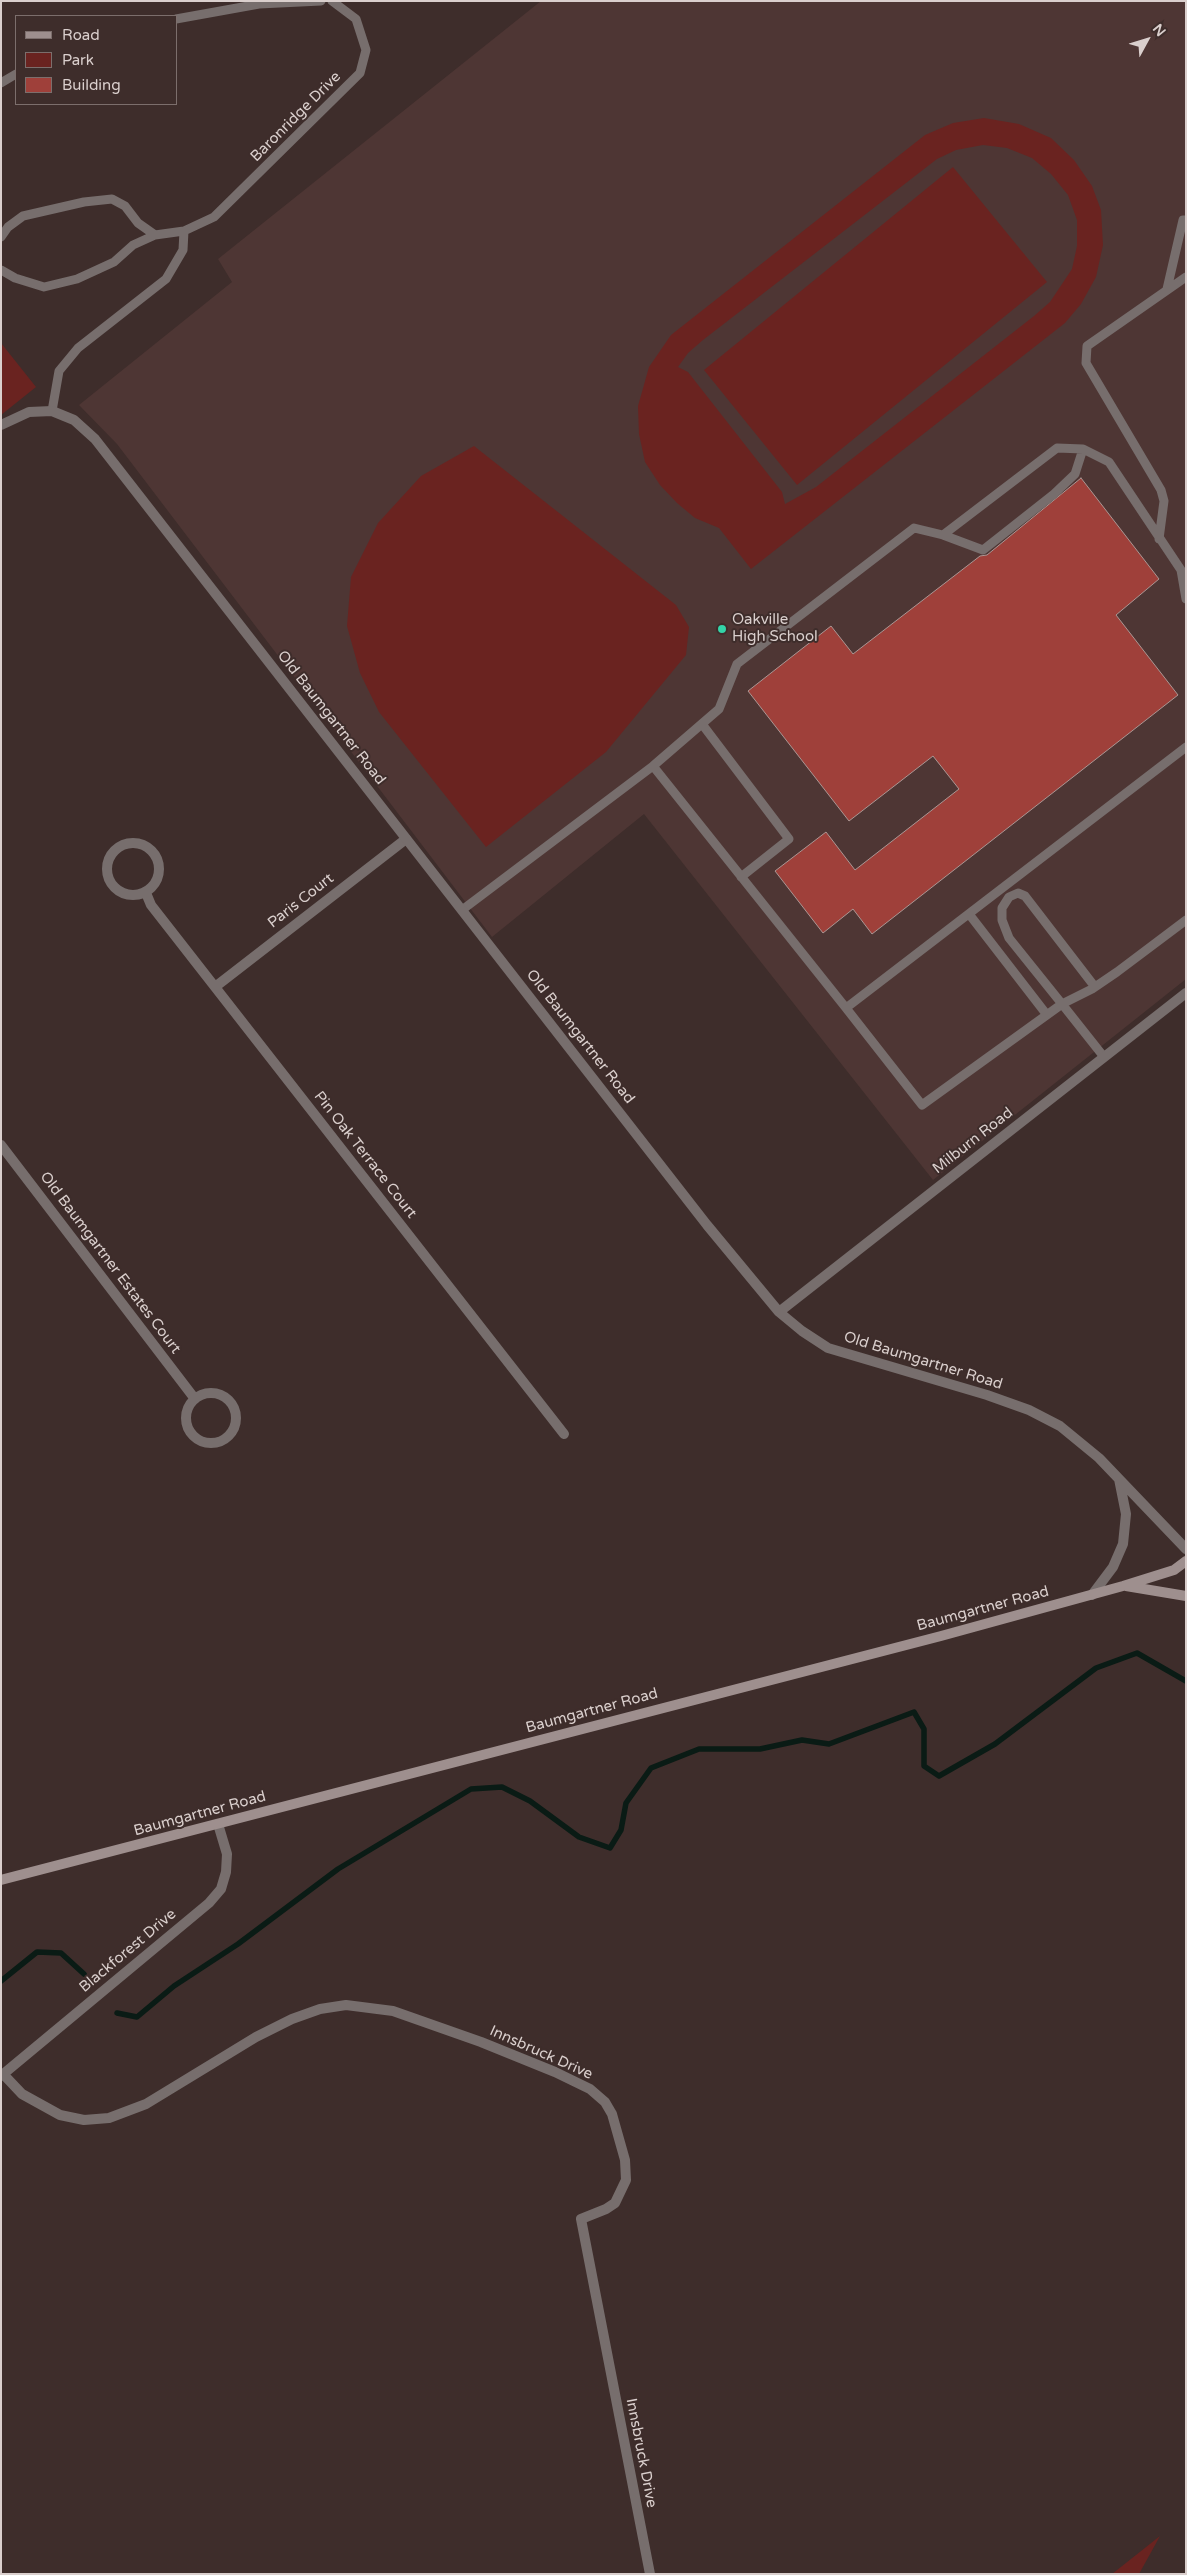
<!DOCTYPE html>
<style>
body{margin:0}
#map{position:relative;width:1187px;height:2575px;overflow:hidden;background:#3e2d2b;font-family:"Varela Round",sans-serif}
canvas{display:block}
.frame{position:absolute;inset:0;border:2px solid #dacfcd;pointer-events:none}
.legend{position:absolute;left:15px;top:15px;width:162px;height:90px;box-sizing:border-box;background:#3e2d2b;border:1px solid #7c6e6c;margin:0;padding:6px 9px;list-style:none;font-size:15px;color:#dacfcd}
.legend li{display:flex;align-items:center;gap:10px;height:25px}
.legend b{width:25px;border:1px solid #7c6e6c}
.north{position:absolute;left:1122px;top:15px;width:50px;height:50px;-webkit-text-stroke:4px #3e2d2b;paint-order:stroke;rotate:51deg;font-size:14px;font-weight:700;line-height:20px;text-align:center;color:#dacfcd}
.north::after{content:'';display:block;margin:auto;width:18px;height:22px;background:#dacfcd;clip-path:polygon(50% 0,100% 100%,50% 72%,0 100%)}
</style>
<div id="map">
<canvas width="1187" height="2575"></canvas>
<div class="frame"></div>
<ul class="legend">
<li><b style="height:6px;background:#9e8f8e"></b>Road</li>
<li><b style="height:14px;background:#6a2320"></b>Park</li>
<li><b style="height:14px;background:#9f403a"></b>Building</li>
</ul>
<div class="north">N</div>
</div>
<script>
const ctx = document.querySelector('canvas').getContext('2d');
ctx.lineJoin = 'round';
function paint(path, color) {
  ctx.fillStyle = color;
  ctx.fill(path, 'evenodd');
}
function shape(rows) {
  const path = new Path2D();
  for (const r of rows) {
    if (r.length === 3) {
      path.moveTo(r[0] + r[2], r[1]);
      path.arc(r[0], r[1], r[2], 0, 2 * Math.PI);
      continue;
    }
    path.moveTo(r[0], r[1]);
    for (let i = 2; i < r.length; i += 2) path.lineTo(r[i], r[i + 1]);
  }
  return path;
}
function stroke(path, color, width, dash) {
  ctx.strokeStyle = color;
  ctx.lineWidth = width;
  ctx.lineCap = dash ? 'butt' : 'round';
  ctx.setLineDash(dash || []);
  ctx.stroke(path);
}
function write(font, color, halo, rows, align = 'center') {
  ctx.font = font + ' "Varela Round",sans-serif';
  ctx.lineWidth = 4;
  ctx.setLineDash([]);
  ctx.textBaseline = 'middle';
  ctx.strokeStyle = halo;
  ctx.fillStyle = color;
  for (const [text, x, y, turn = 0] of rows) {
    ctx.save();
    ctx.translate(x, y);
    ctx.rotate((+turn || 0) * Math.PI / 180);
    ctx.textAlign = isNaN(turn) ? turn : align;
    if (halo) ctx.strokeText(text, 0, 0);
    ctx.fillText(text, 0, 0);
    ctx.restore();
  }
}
paint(shape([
 [541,1,1186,1,1186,979,933,1180,644,814,492,937,117,444,79,405,232,282,218,259]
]), '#4e3634');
paint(shape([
 [984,118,1019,124,1051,138,1074,160,1092,186,1101,210,1103,245,1096,277,1081,304,1065,323,751,569,719,528,695,518,677,503,660,485,645,462,639,434,638,406,649,367,671,335,925,135,953,123],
 [983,145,1007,148,1032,158,1051,174,1068,195,1077,220,1077,246,1072,269,1050,302,1034,316,816,487,785,504,782,492,688,372,678,367,688,353,703,340,937,159,956,150],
 [953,167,1047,282,797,485,704,370],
 [1,343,36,387,1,415],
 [474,446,676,605,689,627,686,655,606,752,486,847,379,712,360,673,347,626,351,577,378,523,421,476],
 [1160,2536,1139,2574,1112,2574]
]), '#6a2320');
stroke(shape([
 [1,1981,37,1952,61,1953,84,1974],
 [117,2013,137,2017,174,1986,238,1944,338,1869,471,1789,502,1787,530,1801,579,1837,610,1848,621,1830,626,1803,651,1768,699,1749,760,1749,802,1740,829,1744,914,1712,924,1729,924,1766,939,1776,995,1744,1096,1668,1137,1653,1186,1681]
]), '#0a1b15', 5.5);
const building = shape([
 [1081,478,1159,579,1116,615,1178,695,872,934,853,909,823,933,775,871,826,832,855,870,959,789,933,756,849,821,748,691,831,626,853,654,980,556,987,555,1081,478]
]);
paint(building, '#9f403a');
stroke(building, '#ab9693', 1);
stroke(shape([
 [176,19,259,4,321,1],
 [1,83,16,74],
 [1,237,8,227,23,216,84,202,112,199,125,206,138,223,155,235],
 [1,270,15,278,44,287,77,279,114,262,133,245,155,235,184,231,214,217,360,73,366,50,356,19,332,1],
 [1167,289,1183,220,1186,220],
 [52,411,59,371,78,348,166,279,183,250,184,231],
 [943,535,983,550,1054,494,1075,474,1083,449],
 [1159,539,1164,501,1161,490,1086,363,1087,346,1186,277],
 [702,724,789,839,741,877],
 [653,766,846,1008],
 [462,910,653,766,719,709,737,664,914,528,943,535,1057,448,1083,449,1109,462,1181,570,1186,599],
 [969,914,1047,1015],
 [1095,987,1025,896,1018,893,1009,897,1002,908,1002,920,1009,938,1062,1004,1092,989,1117,972,1186,920],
 [1104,1057,1062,1004,922,1105,846,1008,1186,747]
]), '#776e6d', 9);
stroke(shape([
 [133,869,26],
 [146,893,151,905,564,1434],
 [215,987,406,839],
 [1,1145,195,1399],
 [211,1418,25],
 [3,2074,22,2094,60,2115,84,2120,109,2118,146,2104,256,2037,292,2019,320,2009,346,2005,393,2011,481,2042,555,2072,590,2089,605,2102,612,2114,625,2160,626,2180,615,2203,606,2209,581,2219,650,2574],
 [1,2076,209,1903,221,1889,226,1872,227,1854,218,1824]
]), '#776e6d', 10);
stroke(shape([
 [1,425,29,412,52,411,74,420,95,439,707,1225,779,1312,802,1331,828,1348,987,1395,1029,1410,1060,1426,1099,1458,1186,1549],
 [779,1312,1186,993],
 [1092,1595,1113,1567,1123,1544,1126,1514,1119,1479]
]), '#776e6d', 10);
stroke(shape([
 [1126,1586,1186,1596],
 [1,1880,941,1636,1123,1586,1174,1570,1186,1561]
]), '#9e8f8e', 10);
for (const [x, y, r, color] of [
 [722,629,5,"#34d4a8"]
]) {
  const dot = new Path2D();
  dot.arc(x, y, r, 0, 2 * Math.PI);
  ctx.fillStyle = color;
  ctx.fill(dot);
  stroke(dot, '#3e2d2b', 2);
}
write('15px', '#dacfcd', '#3e2d2b', [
 ["Baronridge Drive",296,117,-45],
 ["Old Baumgartner Road",331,718,52],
 ["Paris Court",301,901,-38],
 ["Old Baumgartner Road",580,1037,52],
 ["Milburn Road",973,1141,-38],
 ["Pin Oak Terrace Court",365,1155,52],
 ["Old Baumgartner Estates Court",110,1263,53],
 ["Old Baumgartner Road",923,1361,17],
 ["Baumgartner Road",983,1609,-15],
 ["Baumgartner Road",592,1711,-15],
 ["Baumgartner Road",200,1814,-15],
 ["Blackforest Drive",128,1951,-40],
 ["Innsbruck Drive",541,2053,24],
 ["Innsbruck Drive",641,2453,79]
]);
write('15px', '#dacfcd', '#3e2d2b', [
 ["Oakville",732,620],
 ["High School",732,637]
], 'left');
</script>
